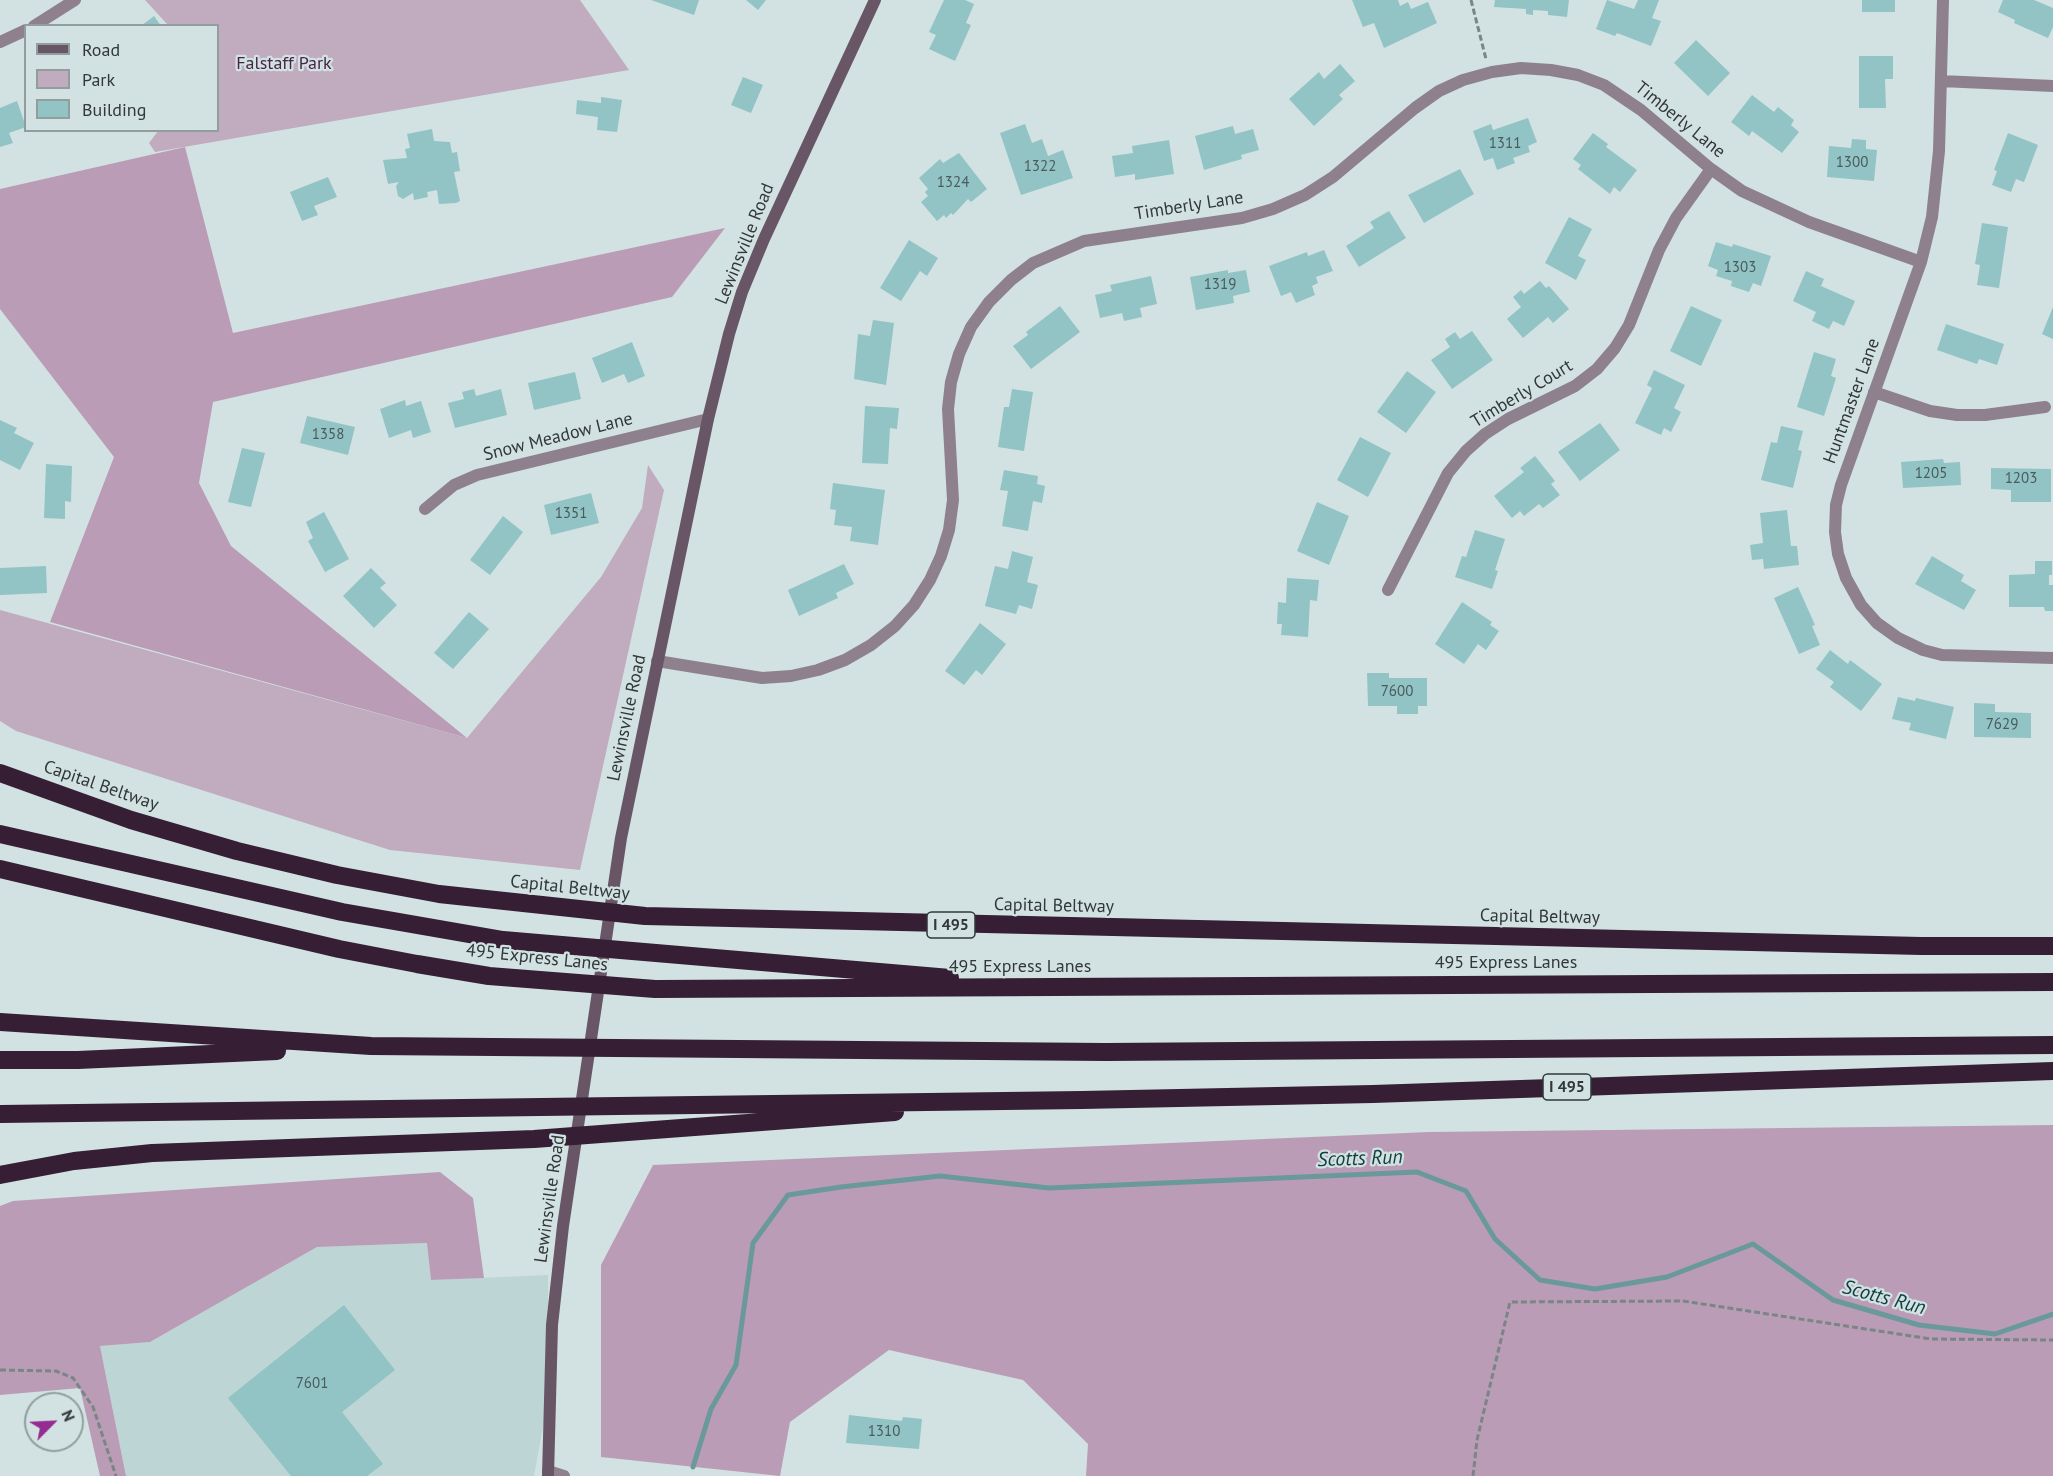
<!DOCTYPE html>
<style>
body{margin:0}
#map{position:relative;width:2053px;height:1476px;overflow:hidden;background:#d2e2e2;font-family:"PT Sans",sans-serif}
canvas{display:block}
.legend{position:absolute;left:24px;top:24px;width:195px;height:108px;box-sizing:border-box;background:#d2e2e2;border:2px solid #929e9e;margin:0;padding:8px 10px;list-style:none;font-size:18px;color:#323839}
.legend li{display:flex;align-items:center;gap:12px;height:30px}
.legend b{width:30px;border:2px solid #929e9e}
.north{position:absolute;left:24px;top:1392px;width:60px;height:60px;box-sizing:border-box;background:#d2e2e2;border:2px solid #929e9e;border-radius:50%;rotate:66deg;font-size:16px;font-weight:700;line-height:24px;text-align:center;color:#323839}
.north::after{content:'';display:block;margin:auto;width:21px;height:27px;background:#942c91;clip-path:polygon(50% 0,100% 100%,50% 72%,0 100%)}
</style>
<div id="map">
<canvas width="2053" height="1476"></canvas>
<ul class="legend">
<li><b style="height:8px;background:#685666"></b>Road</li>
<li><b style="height:16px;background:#c1abbe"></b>Park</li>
<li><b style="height:16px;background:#92c3c5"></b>Building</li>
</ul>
<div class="north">N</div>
</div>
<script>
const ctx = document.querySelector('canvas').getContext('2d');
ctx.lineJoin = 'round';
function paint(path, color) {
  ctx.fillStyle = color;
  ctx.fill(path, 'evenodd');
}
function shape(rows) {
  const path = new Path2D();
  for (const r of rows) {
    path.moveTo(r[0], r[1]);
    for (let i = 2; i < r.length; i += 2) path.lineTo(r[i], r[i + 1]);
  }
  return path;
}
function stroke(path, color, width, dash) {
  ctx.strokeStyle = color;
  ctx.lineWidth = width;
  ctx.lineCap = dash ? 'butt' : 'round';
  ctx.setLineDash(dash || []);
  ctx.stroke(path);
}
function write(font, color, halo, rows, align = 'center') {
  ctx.font = font + ' "PT Sans",sans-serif';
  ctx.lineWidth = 4.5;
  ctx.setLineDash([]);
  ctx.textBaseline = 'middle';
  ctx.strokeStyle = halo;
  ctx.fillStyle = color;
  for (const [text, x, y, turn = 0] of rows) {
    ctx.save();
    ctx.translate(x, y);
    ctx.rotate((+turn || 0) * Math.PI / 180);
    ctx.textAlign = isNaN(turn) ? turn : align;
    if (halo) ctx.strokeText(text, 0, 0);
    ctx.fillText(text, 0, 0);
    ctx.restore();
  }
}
paint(shape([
 [428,1243,431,1280,548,1275,548,1399,534,1476,126,1476,100,1346,150,1342,317,1247]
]), '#bdd5d5');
paint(shape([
 [145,0,580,0,629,70,155,152,149,143,158,131,218,130,218,26,168,25],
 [648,465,664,490,580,870,390,850,16,731,0,721,0,610,467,738,601,577,642,508]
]), '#c1abbe');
paint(shape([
 [185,147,233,333,725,228,672,297,213,402,199,483,231,546,467,738,50,622,114,457,0,309,0,189],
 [2053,1125,2053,1476,1086,1476,1088,1444,1023,1380,889,1350,790,1422,780,1476,601,1457,601,1265,653,1165,1429,1132],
 [440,1172,473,1198,484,1278,431,1280,427,1243,317,1247,150,1342,100,1346,126,1476,100,1476,80,1388,0,1395,0,1206,13,1201]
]), '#ba9cb7');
stroke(shape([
 [693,1467,711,1409,736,1365,753,1243,788,1195,841,1187,940,1176,1049,1188,1417,1172,1466,1191,1495,1239,1540,1280,1595,1289,1667,1277,1753,1244,1833,1300,1919,1325,1995,1334,2053,1314]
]), '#69999a', 5);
paint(shape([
 [651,0,699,0,694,15],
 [746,0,766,0,758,10],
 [944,0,965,0,974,4,966,23,971,25,955,61,929,49,936,35,929,32],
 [1352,0,1398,0,1400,6,1408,2,1411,9,1428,2,1437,23,1384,48,1374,23,1363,27],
 [1495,0,1569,0,1567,17,1548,15,1548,11,1533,10,1533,15,1526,14,1526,9,1494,7],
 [1607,0,1634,9,1638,0,1659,0,1652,18,1661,21,1651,46,1617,33,1615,36,1596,29],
 [1862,0,1895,0,1895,12,1862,12],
 [2003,0,2034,0,2053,8,2053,27,2048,38,2014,23,2015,20,1998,12],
 [154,16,161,26,141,26],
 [1696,40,1730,73,1708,96,1674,63],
 [1859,56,1893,56,1893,79,1885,79,1886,108,1859,108],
 [1340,64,1355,81,1339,95,1343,99,1314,126,1289,99,1319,72,1324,79],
 [743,77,763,85,751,113,731,105],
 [1752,95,1774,112,1778,107,1794,120,1791,125,1799,132,1782,153,1752,131,1749,136,1731,122],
 [601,97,622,100,617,132,597,130,598,117,576,114,577,100,601,103],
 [17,101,26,127,9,133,13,143,0,147,0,108],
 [1528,118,1537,142,1528,146,1530,152,1513,158,1515,163,1497,170,1493,158,1484,161,1473,131,1491,124,1493,130],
 [1025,124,1032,143,1042,139,1048,156,1063,150,1073,178,1021,195,1000,133],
 [1233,126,1235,134,1253,129,1259,150,1241,155,1242,159,1204,170,1195,136],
 [432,129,434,141,450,142,452,153,457,152,460,171,454,172,460,201,456,203,439,204,437,190,427,192,428,197,414,200,413,193,403,199,398,196,396,186,399,182,388,184,383,160,407,158,405,149,410,148,407,134],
 [1593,133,1608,144,1606,147,1637,170,1620,192,1614,187,1610,194,1578,169,1581,165,1573,159],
 [2008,133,2038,145,2024,182,2016,179,2011,192,1992,185,1997,171,1994,170],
 [1852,139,1866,140,1866,149,1877,150,1874,181,1827,177,1829,146,1851,148],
 [1169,140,1174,174,1135,180,1135,174,1115,177,1112,156,1133,153,1132,146],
 [959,153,987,189,971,202,968,199,953,215,951,213,946,218,944,215,937,221,921,202,928,196,925,192,928,189,919,178,940,159,943,163],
 [1460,169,1474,194,1424,223,1408,195],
 [328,177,337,197,314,206,318,215,302,221,290,192],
 [1389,211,1406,238,1359,267,1346,246,1374,228,1370,222],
 [1569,217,1592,229,1578,256,1586,260,1576,280,1545,263],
 [1982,223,2008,227,1999,288,1977,285,1980,265,1975,264],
 [909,240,938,258,927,276,920,271,901,301,880,288],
 [1716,242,1732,247,1733,244,1771,256,1761,286,1753,283,1749,292,1731,286,1732,281,1716,276,1718,270,1708,266],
 [1324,250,1333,271,1316,277,1318,283,1312,286,1315,295,1296,303,1291,292,1281,296,1269,266,1307,252,1308,256],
 [1228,270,1228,273,1246,270,1250,292,1233,296,1234,303,1196,310,1190,277],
 [1806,271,1824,279,1821,286,1855,301,1844,326,1833,321,1829,329,1812,321,1816,312,1793,301],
 [1151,276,1157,304,1140,308,1142,317,1124,321,1122,313,1100,318,1095,295,1112,291,1110,285],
 [1540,281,1546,288,1549,286,1569,309,1553,323,1548,317,1523,338,1507,319,1521,307,1513,297,1521,290,1524,294],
 [1060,306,1080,332,1031,369,1013,346,1028,335,1026,332],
 [1691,306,1722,320,1701,366,1670,351],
 [2053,307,2053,339,2042,334],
 [873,320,894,323,886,385,854,379,858,334,870,336],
 [1946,324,2004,344,1997,365,1979,359,1977,364,1937,350],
 [1472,331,1493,360,1452,389,1431,360,1450,347,1445,339,1455,332,1460,339],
 [632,342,645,376,628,383,624,374,602,383,592,358],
 [1814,352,1836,359,1831,376,1836,378,1824,416,1797,407],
 [1654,370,1685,385,1674,408,1681,412,1671,432,1664,428,1661,435,1635,423,1652,388,1647,385],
 [1407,371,1436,392,1406,433,1377,412],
 [575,372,581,399,534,410,528,383],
 [474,389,476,396,501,389,507,415,455,428,448,403,464,399,462,392],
 [1012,389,1033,392,1024,451,998,447,1004,407,1009,407],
 [405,400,406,406,421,401,431,432,413,438,411,430,389,438,380,409],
 [865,406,899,408,897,429,890,428,888,464,862,463],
 [307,416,355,427,348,455,300,443],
 [0,420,17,428,14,433,34,443,20,470,0,460],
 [1600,423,1620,450,1580,481,1558,452],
 [1781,426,1803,431,1798,450,1802,451,1793,488,1761,480,1771,442,1777,443],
 [1360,437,1391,453,1368,497,1337,480],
 [242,448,265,453,251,507,228,502],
 [1535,456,1555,481,1551,484,1560,495,1543,508,1539,504,1524,516,1520,511,1512,518,1494,496,1524,472,1520,468],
 [1943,459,1944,463,1960,462,1961,485,1903,488,1901,462],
 [46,464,72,466,71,502,65,501,65,519,44,518],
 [1991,468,2051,469,2051,502,2011,502,2011,490,1991,489],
 [1004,470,1038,476,1037,484,1045,486,1042,503,1033,501,1028,531,1002,526,1008,491,1000,490],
 [833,483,885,490,878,545,850,541,852,527,834,525,836,510,830,509],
 [591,493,599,523,551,535,544,505],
 [1317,502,1349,516,1329,565,1297,551],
 [1787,510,1791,546,1797,546,1799,565,1764,569,1763,559,1752,560,1750,545,1763,543,1760,513],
 [324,512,349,559,325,572,308,541,313,538,306,522],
 [503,516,523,532,490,575,470,560],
 [1475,530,1505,539,1495,570,1498,571,1492,589,1455,577,1462,556,1466,557],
 [1012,551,1033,557,1027,582,1038,585,1032,609,1019,605,1016,614,985,606,995,566,1008,569],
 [1932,556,1964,575,1961,581,1976,590,1964,610,1915,584],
 [2035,561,2052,561,2052,575,2049,575,2049,585,2053,585,2053,611,2045,611,2044,607,2009,607,2009,575,2035,574],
 [844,564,854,584,836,593,838,598,799,616,788,590],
 [46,566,47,593,0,595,0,568],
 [371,568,386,583,380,588,397,605,374,628,343,596],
 [1287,578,1319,580,1317,601,1310,600,1308,637,1281,635,1282,624,1277,624,1278,602,1286,603],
 [1798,587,1815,625,1812,626,1820,645,1799,654,1774,598],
 [1462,602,1492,622,1490,625,1499,631,1486,650,1478,644,1464,664,1435,644],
 [469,612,489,629,453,669,434,653],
 [980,623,1006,644,982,675,976,670,964,685,945,671],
 [1830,650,1848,664,1850,660,1882,684,1861,711,1830,687,1834,682,1816,669],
 [1367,673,1389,673,1389,678,1427,678,1427,706,1418,706,1418,714,1397,714,1397,706,1368,706],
 [1898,697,1915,701,1916,698,1954,707,1946,739,1909,730,1911,723,1892,719],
 [1974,703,1995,704,1995,712,2031,713,2031,738,1974,737],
 [344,1305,395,1370,342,1412,383,1464,367,1476,291,1476,228,1398],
 [849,1415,902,1421,903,1417,922,1419,919,1449,846,1443]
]), '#92c3c5');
stroke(shape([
 [1471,0,1486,59],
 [0,1370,56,1371,73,1378,93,1407,116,1476],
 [1473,1476,1477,1440,1510,1302,1683,1301,1931,1339,2053,1340]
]), '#7a8585', 3, [6, 3]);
stroke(shape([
 [1943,0,1939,151,1932,217,1921,262,1841,485,1836,505,1835,532,1838,554,1846,578,1861,605,1877,623,1898,638,1923,650,1942,655,2053,658],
 [34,26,75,0],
 [0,42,26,30],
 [1941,81,2053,86],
 [1874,392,1930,411,1957,415,1985,415,2045,407],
 [425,509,454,485,477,475,708,419],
 [1388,590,1448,473,1466,451,1485,434,1508,419,1575,386,1597,369,1615,348,1629,325,1659,250,1676,218,1711,169],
 [657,661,762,678,791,676,818,670,845,660,871,645,895,626,914,605,930,580,941,556,949,530,953,500,948,409,951,382,959,354,971,327,989,302,1011,280,1033,263,1084,241,1242,218,1273,209,1305,195,1333,177,1415,108,1439,91,1463,80,1492,72,1521,68,1551,70,1578,75,1604,85,1641,110,1711,169,1742,191,1809,222,1921,262],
 [548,1471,564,1476]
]), '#8e818d', 12);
stroke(shape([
 [548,1476,552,1325,563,1226,621,838,708,419,729,334,742,292,764,239,875,0]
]), '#685666', 12);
stroke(shape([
 [0,773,131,820,237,851,337,875,439,894,645,916,1921,946,2053,946],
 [0,834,342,912,503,940,950,978],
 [0,869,339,949,417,964,489,976,655,989,2053,982],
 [0,1022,371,1046,1106,1052,2053,1045],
 [0,1060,78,1060,277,1051],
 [0,1114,1082,1100,1373,1094,2053,1071],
 [0,1175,74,1161,152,1153,534,1139,895,1112]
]), '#361e34', 18);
write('15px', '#4a5b5c', null, [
 ["1311",1505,144],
 ["1300",1852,163],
 ["1322",1040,167],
 ["1324",953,183],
 ["1303",1740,268],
 ["1319",1220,285],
 ["1358",328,435],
 ["1205",1931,474],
 ["1203",2021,479],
 ["1351",571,514],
 ["7600",1397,692],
 ["7629",2002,725],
 ["7601",312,1384],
 ["1310",884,1432]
]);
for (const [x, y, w] of [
 [951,925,48],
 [1567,1087,48]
]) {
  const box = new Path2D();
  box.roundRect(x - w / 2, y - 13, w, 26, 4.5);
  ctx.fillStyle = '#d2e2e2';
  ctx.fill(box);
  stroke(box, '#323839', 1.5);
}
write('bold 16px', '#323839', null, [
 ["I 495",951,925],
 ["I 495",1567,1087]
]);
write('18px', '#4a2348', '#d2e2e2', [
 ["Falstaff Park",284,64]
]);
write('18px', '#323839', '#d2e2e2', [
 ["Timberly Lane",1680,120,39],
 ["Timberly Lane",1189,206,-9],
 ["Lewinsville Road",745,244,-68],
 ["Timberly Court",1522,394,-31],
 ["Huntmaster Lane",1852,401,-70],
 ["Snow Meadow Lane",558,437,-14],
 ["Lewinsville Road",627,718,-78],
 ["Capital Beltway",101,786,19],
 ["Capital Beltway",570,888,6],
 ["Capital Beltway",1054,906,1],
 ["Capital Beltway",1540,917,1],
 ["495 Express Lanes",537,958,6],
 ["495 Express Lanes",1506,963],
 ["495 Express Lanes",1020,967],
 ["Lewinsville Road",550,1199,-82]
]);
write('italic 20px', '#124041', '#d2e2e2', [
 ["Scotts Run",1360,1159,-2],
 ["Scotts Run",1884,1298,15]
]);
</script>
